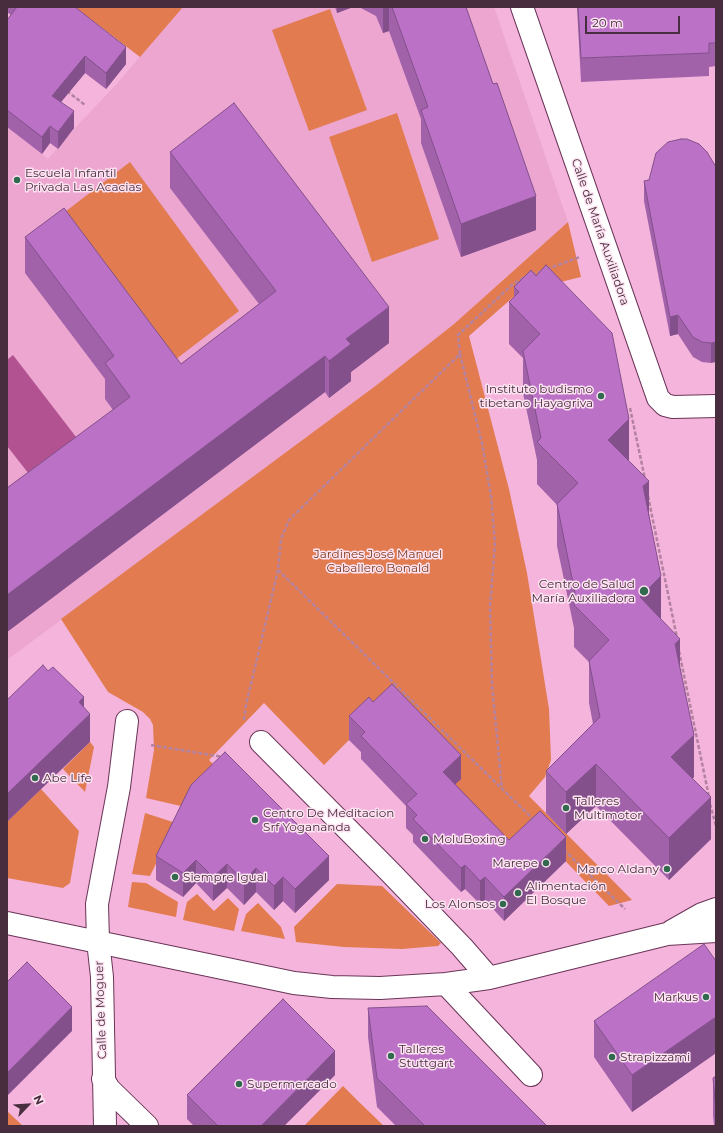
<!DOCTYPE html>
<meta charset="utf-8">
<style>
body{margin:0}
#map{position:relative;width:723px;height:1133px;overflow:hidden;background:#f4b4db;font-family:Montserrat,sans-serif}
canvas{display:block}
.frame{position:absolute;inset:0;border:8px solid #472d3d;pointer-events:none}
.north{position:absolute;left:8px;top:1085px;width:40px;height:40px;-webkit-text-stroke:3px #fee3f2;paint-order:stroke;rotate:65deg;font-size:11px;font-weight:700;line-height:16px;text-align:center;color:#472d3d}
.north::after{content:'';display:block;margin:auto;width:14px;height:18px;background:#472d3d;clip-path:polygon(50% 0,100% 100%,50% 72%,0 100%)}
.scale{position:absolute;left:585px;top:16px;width:95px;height:18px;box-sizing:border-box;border:2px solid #472d3d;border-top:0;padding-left:5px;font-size:12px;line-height:14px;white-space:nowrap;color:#472d3d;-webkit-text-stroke:3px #fee3f2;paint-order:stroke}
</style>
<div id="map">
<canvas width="723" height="1133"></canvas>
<div class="frame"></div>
<div class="north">N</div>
<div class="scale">20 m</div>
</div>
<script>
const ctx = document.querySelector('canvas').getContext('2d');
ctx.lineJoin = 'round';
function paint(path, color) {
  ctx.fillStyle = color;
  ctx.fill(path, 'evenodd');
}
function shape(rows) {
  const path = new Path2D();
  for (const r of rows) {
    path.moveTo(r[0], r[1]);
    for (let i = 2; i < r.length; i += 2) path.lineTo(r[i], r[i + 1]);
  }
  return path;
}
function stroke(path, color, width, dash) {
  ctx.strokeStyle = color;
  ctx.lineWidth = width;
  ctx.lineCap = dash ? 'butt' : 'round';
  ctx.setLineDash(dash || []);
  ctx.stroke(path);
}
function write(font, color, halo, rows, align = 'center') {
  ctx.font = font + ' Montserrat,sans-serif';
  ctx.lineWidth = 3;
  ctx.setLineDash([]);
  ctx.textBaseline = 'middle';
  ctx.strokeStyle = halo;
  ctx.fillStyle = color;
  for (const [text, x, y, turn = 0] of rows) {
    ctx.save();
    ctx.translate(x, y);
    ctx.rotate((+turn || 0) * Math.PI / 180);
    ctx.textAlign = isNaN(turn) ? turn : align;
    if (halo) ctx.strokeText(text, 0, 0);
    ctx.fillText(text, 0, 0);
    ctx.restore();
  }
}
paint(shape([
 [182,7,494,7,568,222,454,324,378,384,7,660,7,127,48,159,74,129,114,87]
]), '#eca6d0');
paint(shape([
 [75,7,183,7,140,57],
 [330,9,367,110,309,131,272,30],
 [397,113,439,239,372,262,329,137],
 [130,162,239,311,167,366,57,218],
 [568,222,581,277,519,292,469,336,509,489,527,573,549,709,551,760,545,777,529,796,632,900,609,906,540,835,509,864,349,740,324,765,264,703,209,760,222,773,185,807,146,798,154,750,153,725,150,719,143,712,108,692,61,619,378,384,454,324],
 [90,742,94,747,85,792,63,769],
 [41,789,79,831,70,883,63,888,7,878,7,822],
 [145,813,176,823,150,876,132,874],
 [132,882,146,883,178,902,176,917,128,907],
 [337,884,382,886,441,943,438,946,402,949,344,947,296,942,294,927],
 [197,894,214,911,228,898,239,909,234,931,183,920,187,902],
 [258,903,281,927,285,939,241,931,246,914],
 [343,1086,360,1103,384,1126,304,1126],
 [7,1111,23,1126,7,1126]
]), '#e27b50');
paint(shape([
 [13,355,83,446,36,483,7,446,7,360]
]), '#b25291');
const minor = shape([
 [522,7,658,398,665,405,673,407,716,406],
 [261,742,391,873,462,947,489,978],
 [7,923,294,983,332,987,380,988,446,984,489,978,667,934,716,931],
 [672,931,702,914,716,909],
 [446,984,531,1075],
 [103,1079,109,1089,147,1126],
 [105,1126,102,977,98,941,97,904,119,787,127,721]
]);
stroke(minor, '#6a3558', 24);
stroke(shape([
 [67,91,85,105],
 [547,269,580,257],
 [532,275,542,271],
 [460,354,482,443,491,496,495,544,490,606,492,685,502,789],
 [630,408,645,479],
 [648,496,677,638],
 [278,570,533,819],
 [679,651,709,797],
 [244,720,246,705,278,570,281,539,289,520,460,354,458,335,513,284,527,276],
 [151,745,223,757],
 [710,804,716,826],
 [564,850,625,909]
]), '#b482a1', 2.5, [4, 2]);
stroke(minor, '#fff', 22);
paint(shape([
 [7,7,75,7,126,64,106,89,85,73,61,102,74,128,58,149,50,143,42,154,7,127,7,20,11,15,7,12],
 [335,7,353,7,337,13],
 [359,7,466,7,536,230,461,257,421,143,421,119,389,31,383,33,376,16],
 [577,7,716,7,716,66,709,67,709,76,581,82],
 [170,152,389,343,351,372,351,381,329,398,325,392,7,632,7,488,113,410,105,399,105,379,25,273,25,237,181,364,259,304,170,188],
 [716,167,711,363,702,362,693,357,678,334,670,336,644,201,644,181],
 [531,270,629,461,649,514,661,619,680,668,694,777,692,778,711,839,669,880,596,806,566,834,546,813,546,771,593,724,589,703,589,662,574,647,574,628,557,546,557,505,537,484,537,460,523,393,523,358,509,344,509,302,514,297,514,287],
 [373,702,461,779,455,784,509,840,566,861,504,921,485,900,480,904,465,889,461,892,413,842,413,835,406,828,406,806,361,759,361,752,349,740,349,716],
 [191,785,329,880,295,913,283,901,274,910,256,892,244,905,227,888,213,901,196,883,183,897,156,880,156,856],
 [716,961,716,1053,632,1112,594,1057,594,1021],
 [368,1008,547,1126,396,1126,377,1107,368,1037],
 [335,1075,284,1126,194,1126,187,1119,187,1095],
 [716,1076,716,1126,714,1126,713,1115,713,1078]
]), '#a162aa');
paint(shape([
 [337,7,353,7,337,13],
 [383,7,389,7,389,31,383,33],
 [126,47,126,64,106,89,106,73],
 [85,56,85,73,52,113,52,96],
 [74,111,74,128,58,149,58,132],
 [50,126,50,143,42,154,42,137],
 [536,196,536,230,461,257,461,224],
 [389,307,389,343,351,372,351,381,329,398,329,361,346,339],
 [678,315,678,334,670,336,670,317],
 [716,342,716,362,711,363,711,343],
 [325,356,325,392,7,632,7,595],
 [629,419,629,462,608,440],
 [649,481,649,523,643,486],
 [661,576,661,618,640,639,640,597],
 [680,639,680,681,675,644],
 [84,697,84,719,90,714,90,742,7,822,7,794,79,702],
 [694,735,694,777,671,799,671,757],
 [461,755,461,779,443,796,443,772],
 [596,764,596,806,566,834,566,792],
 [711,797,711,839,669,880,669,838],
 [566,837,566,861,504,921,504,897],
 [329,856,329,880,295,913,295,889],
 [196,860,196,883,183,897,183,873],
 [227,864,227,888,213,901,213,877],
 [465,865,465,889,461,892,461,868],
 [256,868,256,892,244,905,244,881],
 [283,877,283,901,274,910,274,886],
 [485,877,485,900,480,904,480,881],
 [72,1007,72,1031,7,1096,7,1073],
 [716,1017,716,1053,632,1112,632,1075],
 [335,1051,335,1075,284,1126,261,1126]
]), '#83508b');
const building = shape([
 [17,7,75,7,126,47,106,73,85,56,52,96,74,111,58,132,50,126,42,137,7,110,7,20,17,7],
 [392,7,466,7,493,84,497,83,536,196,461,224,421,110,428,107,392,7],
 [578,7,716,7,716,43,709,43,709,53,581,58,578,7],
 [234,103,389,307,346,339,351,344,329,361,325,356,7,595,7,488,130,397,105,363,114,356,25,237,64,208,181,364,276,291,170,152,234,103],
 [681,139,687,139,699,144,707,152,716,167,716,342,711,343,702,342,693,337,678,315,670,317,644,181,649,180,656,153,668,142,681,139],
 [546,265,612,333,629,419,608,440,649,481,643,486,661,576,640,597,680,639,675,644,694,735,671,757,711,797,669,838,596,764,566,792,546,771,600,717,589,661,609,640,574,605,575,593,557,504,578,483,537,442,541,438,523,351,540,334,509,302,519,292,514,287,531,270,536,276,546,265],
 [43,665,48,671,53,667,84,697,79,702,90,714,7,794,7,700,43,665],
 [392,684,461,755,443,772,509,840,540,811,566,837,504,897,485,877,480,881,465,865,461,868,413,819,417,815,406,804,417,794,361,736,365,732,349,716,369,697,373,702,392,684],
 [225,752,329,856,295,889,283,877,274,886,256,868,244,881,227,864,213,877,196,860,183,873,156,856,191,785,225,752],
 [704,944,716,961,716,1017,632,1075,594,1021,704,944],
 [27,962,72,1007,7,1073,7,982,27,962],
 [283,999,335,1051,261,1126,218,1126,187,1095,283,999],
 [427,1006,547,1126,425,1126,377,1078,368,1008,427,1006],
 [716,1076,716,1110,713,1078,716,1076]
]);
paint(building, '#bb72c6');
stroke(building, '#83508b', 1);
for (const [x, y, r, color] of [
 [17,180,4,"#326a50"],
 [601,396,4,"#326a50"],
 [644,591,5,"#326a50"],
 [35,778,4,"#326a50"],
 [566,808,4,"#326a50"],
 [255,820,4,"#326a50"],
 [425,839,4,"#326a50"],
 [546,863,4,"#326a50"],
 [667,869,4,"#326a50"],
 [175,877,4,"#326a50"],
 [518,893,4,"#326a50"],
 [503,904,4,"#326a50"],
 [706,997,4,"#326a50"],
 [391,1056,4,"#326a50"],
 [612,1057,4,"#326a50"],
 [239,1084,4,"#326a50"]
]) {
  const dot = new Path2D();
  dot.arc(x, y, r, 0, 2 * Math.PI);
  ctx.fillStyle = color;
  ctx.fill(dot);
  stroke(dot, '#fee3f2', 1.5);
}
write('12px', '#472d3d', '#fee3f2', [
 ["Escuela Infantil",25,173],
 ["Privada Las Acacias",25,187],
 ["Instituto budismo",593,389,"right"],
 ["tibetano Hayagriva",593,403,"right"],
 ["Centro de Salud",635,584,"right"],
 ["María Auxiliadora",635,598,"right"],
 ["Abe Life",43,778],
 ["Talleres",574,801],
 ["Multimotor",574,815],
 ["Centro De Meditacion",263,813],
 ["Srf Yogananda",263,827],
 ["MoluBoxing",433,839],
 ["Marepe",538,863,"right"],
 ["Marco Aldany",659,869,"right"],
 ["Siempre Igual",183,877],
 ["Alimentación",526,886],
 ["El Bosque",526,900],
 ["Los Alonsos",495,904,"right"],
 ["Markus",698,997,"right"],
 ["Talleres",399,1049],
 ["Stuttgart",399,1063],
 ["Strapizzami",620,1057],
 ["Supermercado",247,1084]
], 'left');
write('12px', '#472d3d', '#fee3f2', [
 ["Calle de María Auxiliadora",600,232,71],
 ["Calle de Moguer",101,1010,-92]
]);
write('12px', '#7f3a1c', '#fee3f2', [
 ["Jardines José Manuel",378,554],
 ["Caballero Bonald",378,568]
]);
</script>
